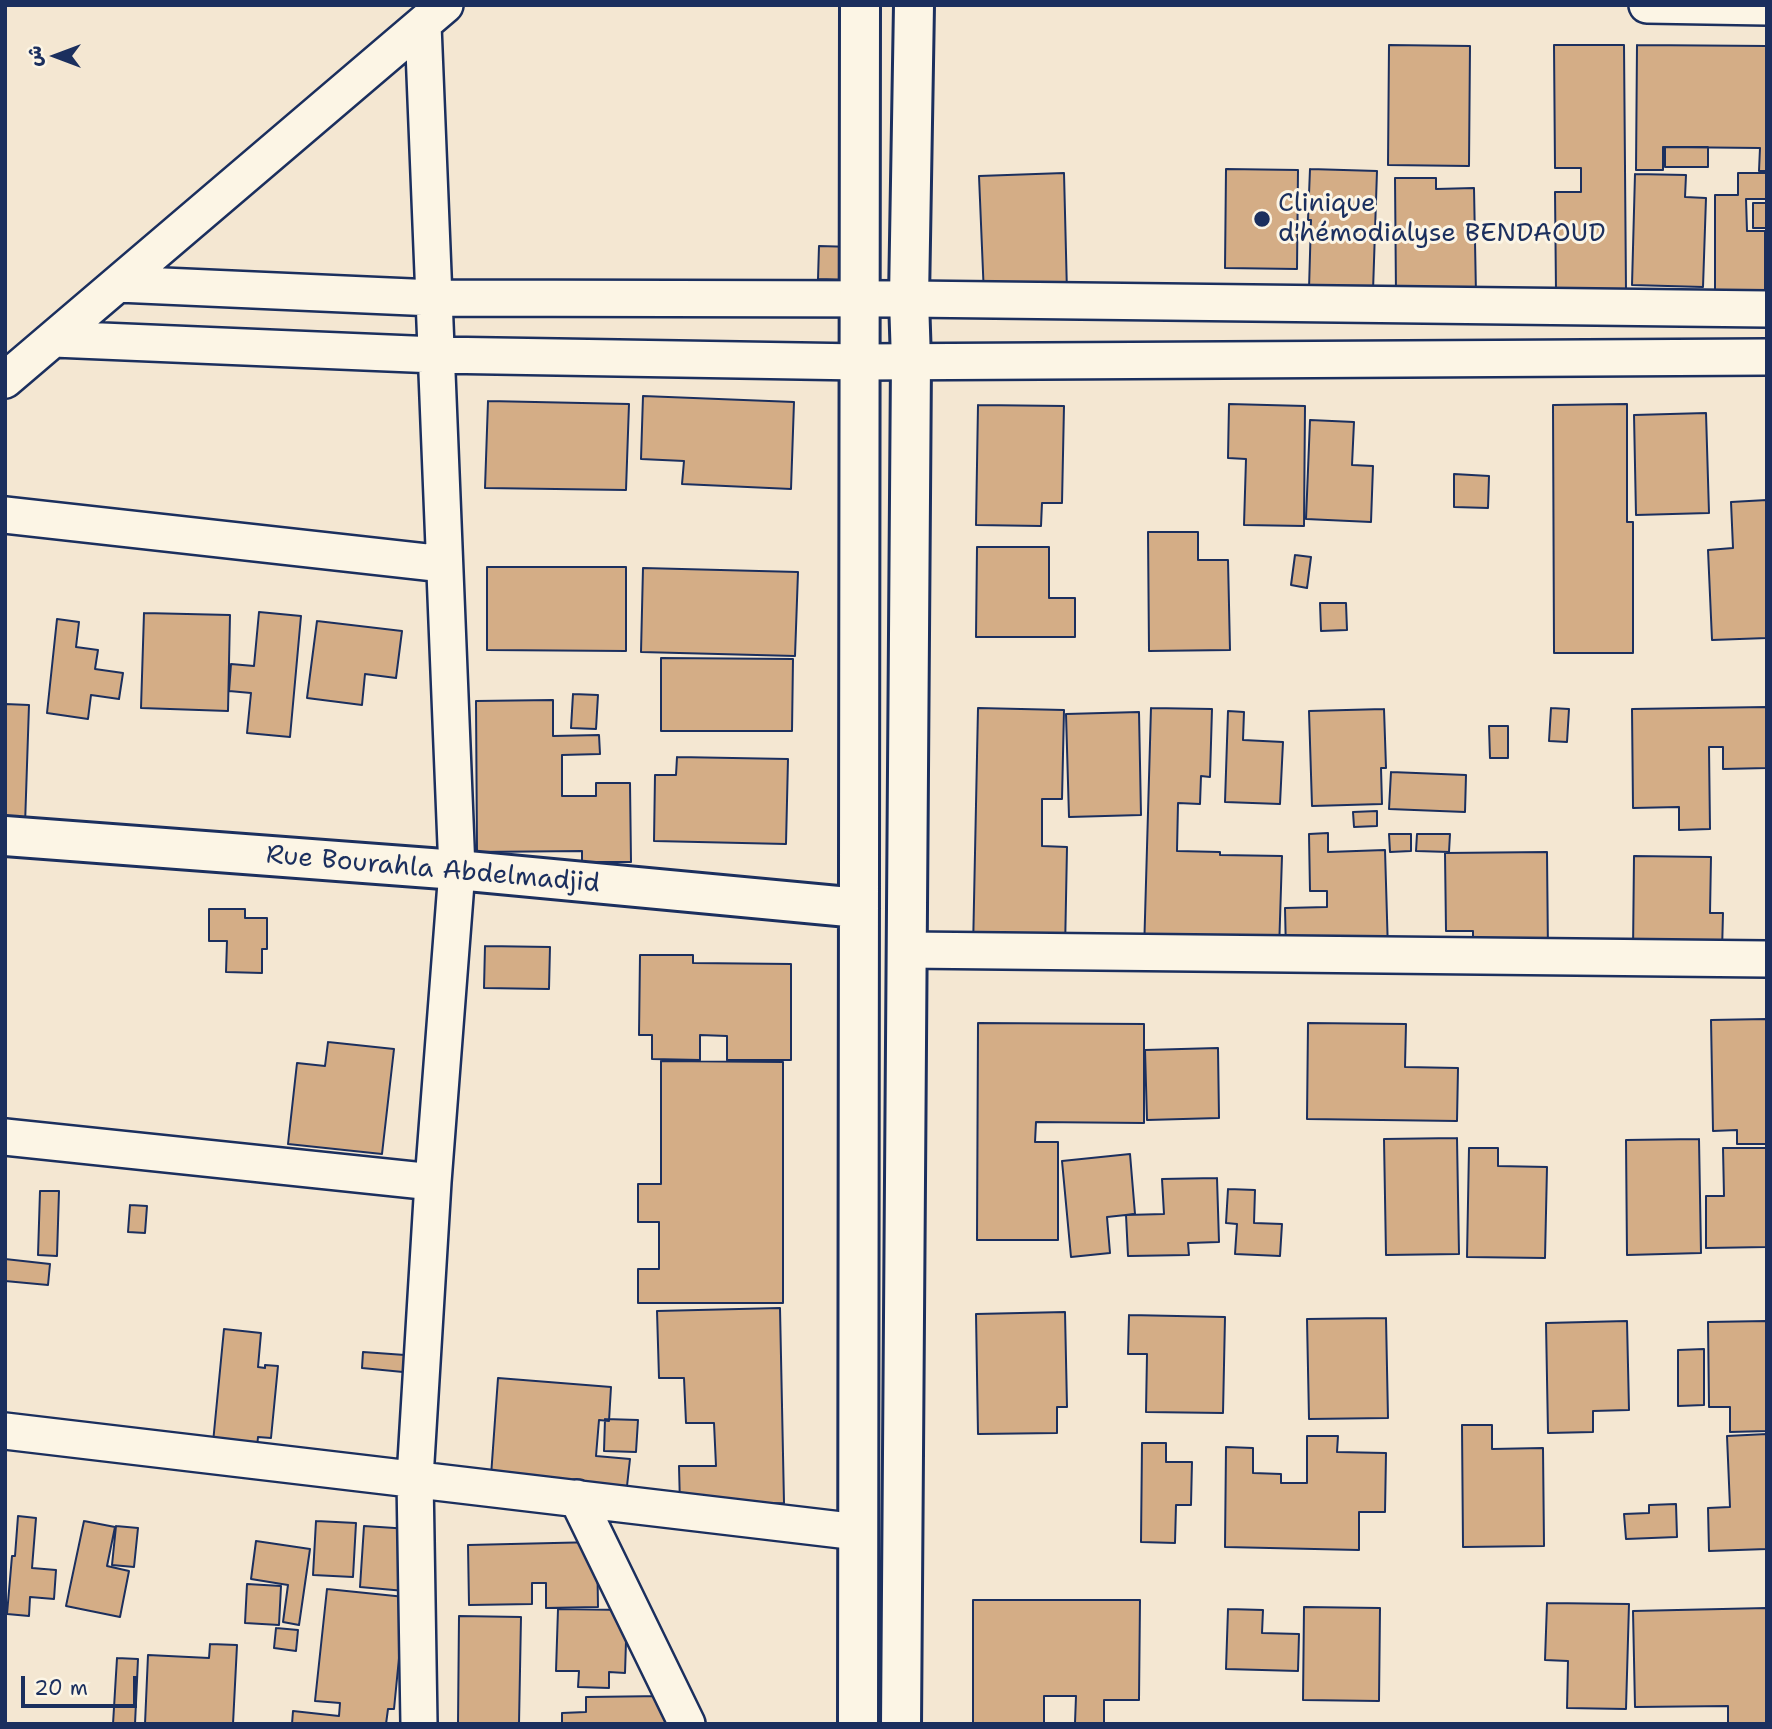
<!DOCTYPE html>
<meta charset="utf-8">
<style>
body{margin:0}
#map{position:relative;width:1772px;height:1729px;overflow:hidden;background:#f4e7d2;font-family:"Shantell Sans","Playpen Sans Arabic",sans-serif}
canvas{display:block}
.frame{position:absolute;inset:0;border:7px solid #1b2f5e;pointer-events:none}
.north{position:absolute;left:21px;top:21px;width:70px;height:70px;-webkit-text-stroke:5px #fcf5e5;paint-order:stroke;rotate:270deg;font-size:19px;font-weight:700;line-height:28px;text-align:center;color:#1b2f5e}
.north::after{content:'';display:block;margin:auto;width:24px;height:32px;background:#1b2f5e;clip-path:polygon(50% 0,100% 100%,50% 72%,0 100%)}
.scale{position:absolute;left:21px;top:1676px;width:116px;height:32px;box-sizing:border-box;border:4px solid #1b2f5e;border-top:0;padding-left:9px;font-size:21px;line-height:24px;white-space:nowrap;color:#1b2f5e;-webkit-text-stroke:5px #fcf5e5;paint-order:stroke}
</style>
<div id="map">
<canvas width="1772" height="1729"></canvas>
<div class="frame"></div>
<div class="north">ش</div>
<div class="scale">20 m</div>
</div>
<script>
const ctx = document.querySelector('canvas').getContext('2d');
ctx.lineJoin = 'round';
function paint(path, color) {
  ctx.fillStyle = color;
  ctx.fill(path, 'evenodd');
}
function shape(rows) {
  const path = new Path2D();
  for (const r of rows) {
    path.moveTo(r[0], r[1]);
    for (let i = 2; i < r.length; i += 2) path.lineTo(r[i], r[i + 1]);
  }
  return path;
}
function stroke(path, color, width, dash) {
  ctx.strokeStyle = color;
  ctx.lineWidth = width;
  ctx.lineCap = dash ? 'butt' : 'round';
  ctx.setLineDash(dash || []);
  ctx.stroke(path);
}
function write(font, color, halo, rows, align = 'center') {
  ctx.font = font + ' "Shantell Sans",sans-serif';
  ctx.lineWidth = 6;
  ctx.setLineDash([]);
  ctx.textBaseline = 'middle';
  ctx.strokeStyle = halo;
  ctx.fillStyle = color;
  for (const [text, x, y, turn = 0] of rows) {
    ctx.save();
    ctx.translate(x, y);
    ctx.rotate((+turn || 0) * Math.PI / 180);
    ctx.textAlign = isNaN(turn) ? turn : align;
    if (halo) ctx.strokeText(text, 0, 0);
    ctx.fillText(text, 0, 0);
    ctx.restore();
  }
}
const building = shape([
 [1389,45,1470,46,1469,166,1388,165,1389,45],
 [1554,45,1624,45,1626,292,1556,292,1555,192,1581,192,1581,168,1555,168,1554,45],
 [1637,45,1767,46,1767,171,1759,171,1760,148,1663,147,1663,170,1636,170,1637,45],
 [1665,147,1708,147,1708,167,1665,167,1665,147],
 [1226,169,1298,170,1297,269,1225,268,1226,169],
 [1310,169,1377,171,1373,291,1309,289,1311,220,1308,220,1310,169],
 [1064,173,1067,293,984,296,979,176,1064,173],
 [1738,173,1767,173,1767,199,1746,199,1747,231,1765,231,1765,292,1715,292,1715,195,1738,195,1738,173],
 [1635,174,1686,175,1685,197,1706,198,1703,287,1632,285,1635,174],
 [1395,178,1436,178,1436,189,1474,188,1476,295,1396,296,1395,178],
 [1753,203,1767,203,1767,228,1753,228,1753,203],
 [819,246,854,247,853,280,818,279,819,246],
 [643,396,794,402,791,489,682,484,684,461,641,459,643,396],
 [488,401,629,404,626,490,485,488,488,401],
 [1229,404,1305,406,1304,526,1244,525,1246,459,1228,458,1229,404],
 [1627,404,1627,522,1633,522,1633,653,1554,653,1553,405,1627,404],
 [978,405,1064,406,1062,503,1042,503,1041,526,976,525,978,405],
 [1706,413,1709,513,1636,515,1634,415,1706,413],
 [1310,420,1354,422,1352,465,1373,466,1371,522,1306,519,1310,420],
 [1454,474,1489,476,1488,508,1454,507,1454,474],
 [1767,500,1767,638,1712,640,1708,550,1733,548,1731,502,1767,500],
 [1148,532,1198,532,1198,560,1228,560,1230,650,1149,651,1148,532],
 [977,547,1049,547,1049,598,1075,598,1075,637,976,637,977,547],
 [1295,555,1311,557,1307,588,1291,585,1295,555],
 [487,567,626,567,626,651,487,650,487,567],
 [643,568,798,572,795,656,641,652,643,568],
 [1320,603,1346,603,1347,630,1321,631,1320,603],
 [259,612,301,616,290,737,247,733,251,693,229,691,231,664,254,666,259,612],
 [144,613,230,615,228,711,141,708,144,613],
 [57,619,79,622,76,647,98,650,95,669,123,673,119,699,91,695,88,719,47,713,57,619],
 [317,621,402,631,396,678,365,674,362,705,307,698,317,621],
 [661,658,793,659,792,731,661,731,661,658],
 [573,694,598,695,596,729,571,728,573,694],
 [553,700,553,736,599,735,600,754,562,755,562,796,596,796,596,783,630,783,631,862,582,862,582,851,477,852,476,701,553,700],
 [5,704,29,705,25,825,5,824,5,704],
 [1767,707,1767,768,1723,769,1723,747,1709,747,1710,829,1679,830,1679,807,1633,808,1632,709,1767,707],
 [978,708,1064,710,1062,799,1042,799,1042,846,1067,847,1065,951,973,950,978,708],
 [1151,708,1212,709,1210,777,1201,776,1200,804,1178,803,1177,851,1220,852,1220,855,1282,856,1279,951,1144,952,1151,708],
 [1551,708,1569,709,1567,742,1549,741,1551,708],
 [1384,709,1386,768,1381,768,1382,804,1312,806,1309,711,1384,709],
 [1228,711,1244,712,1243,740,1283,742,1280,804,1225,802,1228,711],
 [1139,712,1141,815,1069,817,1066,714,1139,712],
 [1489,726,1508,726,1508,758,1490,758,1489,726],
 [677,757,788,759,786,844,654,841,655,775,676,775,677,757],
 [1391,772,1466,775,1465,812,1389,809,1391,772],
 [1377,811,1377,826,1354,827,1353,812,1377,811],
 [1328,833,1328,852,1385,850,1388,951,1286,953,1285,908,1327,907,1327,891,1310,891,1309,834,1328,833],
 [1389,834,1411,834,1411,851,1390,852,1389,834],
 [1417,834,1450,834,1449,852,1416,851,1417,834],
 [1547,852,1548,954,1473,955,1473,931,1446,931,1445,853,1547,852],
 [1634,856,1711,857,1710,913,1723,913,1722,952,1633,951,1634,856],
 [209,909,245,909,245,918,267,918,267,949,262,949,262,973,226,972,227,941,209,941,209,909],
 [485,946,550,947,549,989,484,988,485,946],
 [640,955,693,955,693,963,791,964,791,1060,727,1060,727,1036,700,1035,700,1060,652,1059,652,1035,639,1035,640,955],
 [1767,1019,1767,1144,1737,1144,1737,1130,1713,1131,1711,1020,1767,1019],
 [978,1023,1144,1024,1144,1123,1036,1122,1035,1142,1058,1142,1058,1240,977,1240,978,1023],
 [1308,1023,1406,1024,1405,1067,1458,1068,1457,1121,1307,1119,1308,1023],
 [328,1042,394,1049,382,1154,288,1144,297,1063,325,1066,328,1042],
 [1218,1048,1219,1118,1147,1120,1145,1050,1218,1048],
 [661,1061,783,1062,783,1303,638,1303,638,1269,659,1269,659,1222,638,1222,638,1184,661,1184,661,1061],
 [1457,1138,1459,1254,1386,1255,1384,1139,1457,1138],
 [1699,1139,1701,1253,1627,1255,1626,1140,1699,1139],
 [1469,1148,1498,1148,1498,1166,1547,1167,1545,1258,1467,1257,1469,1148],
 [1723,1148,1767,1148,1767,1247,1706,1248,1706,1196,1724,1196,1723,1148],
 [1130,1154,1135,1214,1107,1217,1110,1253,1071,1257,1062,1161,1130,1154],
 [1217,1178,1219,1242,1188,1243,1189,1255,1128,1256,1126,1215,1164,1214,1162,1179,1217,1178],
 [1228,1189,1255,1190,1254,1223,1282,1224,1280,1256,1235,1254,1237,1224,1226,1223,1228,1189],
 [40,1191,59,1191,57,1256,38,1255,40,1191],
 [130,1205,147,1206,145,1233,128,1232,130,1205],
 [5,1259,50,1264,48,1285,5,1281,5,1259],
 [780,1308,784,1503,680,1505,679,1466,716,1466,714,1423,686,1423,684,1378,659,1378,657,1311,780,1308],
 [1065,1312,1067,1407,1057,1407,1057,1433,978,1434,976,1314,1065,1312],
 [1129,1315,1225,1317,1223,1413,1146,1412,1147,1354,1128,1354,1129,1315],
 [1386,1318,1388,1418,1309,1419,1307,1319,1386,1318],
 [1627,1321,1629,1410,1593,1411,1593,1432,1548,1433,1546,1323,1627,1321],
 [1767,1321,1767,1431,1730,1432,1730,1407,1709,1407,1708,1322,1767,1321],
 [224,1329,261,1333,258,1367,265,1368,265,1365,278,1366,271,1438,258,1437,256,1458,212,1453,224,1329],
 [1704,1349,1704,1405,1678,1406,1678,1350,1704,1349],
 [363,1352,405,1355,403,1372,362,1368,363,1352],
 [498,1378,611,1387,609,1421,599,1420,596,1456,630,1459,627,1486,491,1476,498,1378],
 [605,1419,638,1420,636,1452,604,1451,605,1419],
 [1462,1425,1492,1425,1492,1449,1543,1448,1544,1546,1463,1547,1462,1425],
 [1767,1434,1767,1549,1709,1551,1708,1508,1730,1507,1727,1436,1767,1434],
 [1307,1436,1338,1436,1337,1452,1386,1453,1385,1512,1359,1512,1359,1550,1225,1547,1226,1447,1253,1448,1253,1473,1281,1474,1281,1483,1307,1483,1307,1436],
 [1142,1443,1166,1443,1166,1462,1192,1462,1191,1505,1176,1505,1175,1543,1141,1542,1142,1443],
 [1676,1504,1677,1537,1626,1539,1624,1514,1649,1513,1649,1505,1676,1504],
 [18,1516,36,1518,32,1568,56,1570,54,1599,30,1597,29,1616,7,1614,12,1556,15,1556,18,1516],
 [84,1521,115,1527,107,1566,129,1571,120,1617,66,1606,84,1521],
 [316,1521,356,1523,353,1577,313,1575,316,1521],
 [116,1526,138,1528,134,1567,112,1565,116,1526],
 [364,1526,410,1529,405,1591,360,1587,364,1526],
 [256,1541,310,1549,299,1625,283,1622,288,1585,251,1579,256,1541],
 [597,1542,598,1607,546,1608,546,1583,532,1583,532,1604,469,1605,468,1545,597,1542],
 [247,1584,281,1586,279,1625,245,1623,247,1584],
 [327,1589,405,1597,394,1709,388,1709,386,1724,292,1724,293,1711,339,1716,340,1703,315,1701,327,1589],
 [973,1600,1140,1600,1139,1700,1104,1700,1104,1723,1075,1723,1076,1696,1044,1696,1044,1724,973,1724,973,1600],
 [1547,1603,1629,1604,1626,1709,1567,1708,1568,1661,1545,1660,1547,1603],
 [1304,1607,1380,1608,1379,1701,1303,1700,1304,1607],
 [1767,1608,1767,1724,1728,1724,1728,1706,1635,1707,1633,1611,1767,1608],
 [558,1609,627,1610,625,1673,609,1672,609,1688,578,1687,579,1671,556,1671,558,1609],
 [1228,1609,1263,1610,1262,1633,1299,1634,1298,1671,1226,1669,1228,1609],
 [459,1616,521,1617,519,1724,458,1724,459,1616],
 [276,1628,298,1630,296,1651,274,1648,276,1628],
 [210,1644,237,1645,233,1724,145,1724,148,1655,209,1658,210,1644],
 [117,1658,138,1659,135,1724,113,1724,117,1658],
 [664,1696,665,1724,562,1724,562,1713,586,1712,586,1697,664,1696]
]);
paint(building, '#d4ad86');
stroke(building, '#1b2f5e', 2);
const street = shape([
 [1647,5,1767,7],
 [423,25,457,870,433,1182],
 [118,284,434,298,909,299,1767,309],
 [54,339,436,355,861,362,1767,357],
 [5,380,445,5],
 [5,515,444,564],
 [907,950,1767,959],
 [5,1137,433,1182,415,1478,419,1724],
 [5,1431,858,1532],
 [577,1498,687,1724]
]);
const secondary = shape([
 [5,836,457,870,859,908],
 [858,1724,860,5],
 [901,1724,911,361,909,299,914,5]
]);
stroke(street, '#1b2f5e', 40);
stroke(secondary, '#1b2f5e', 44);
stroke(street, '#fcf5e5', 35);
stroke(secondary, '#fcf5e5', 38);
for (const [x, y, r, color] of [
 [1262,219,9,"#1b2f5e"]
]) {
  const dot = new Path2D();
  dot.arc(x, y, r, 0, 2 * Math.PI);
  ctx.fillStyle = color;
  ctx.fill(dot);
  stroke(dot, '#fcf5e5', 2.5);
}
write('26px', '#1b2f5e', '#fcf5e5', [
 ["Clinique",1278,204],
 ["d'hémodialyse BENDAOUD",1278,234]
], 'left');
write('26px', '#1b2f5e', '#fcf5e5', [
 ["Rue Bourahla Abdelmadjid",433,870,5]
]);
</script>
